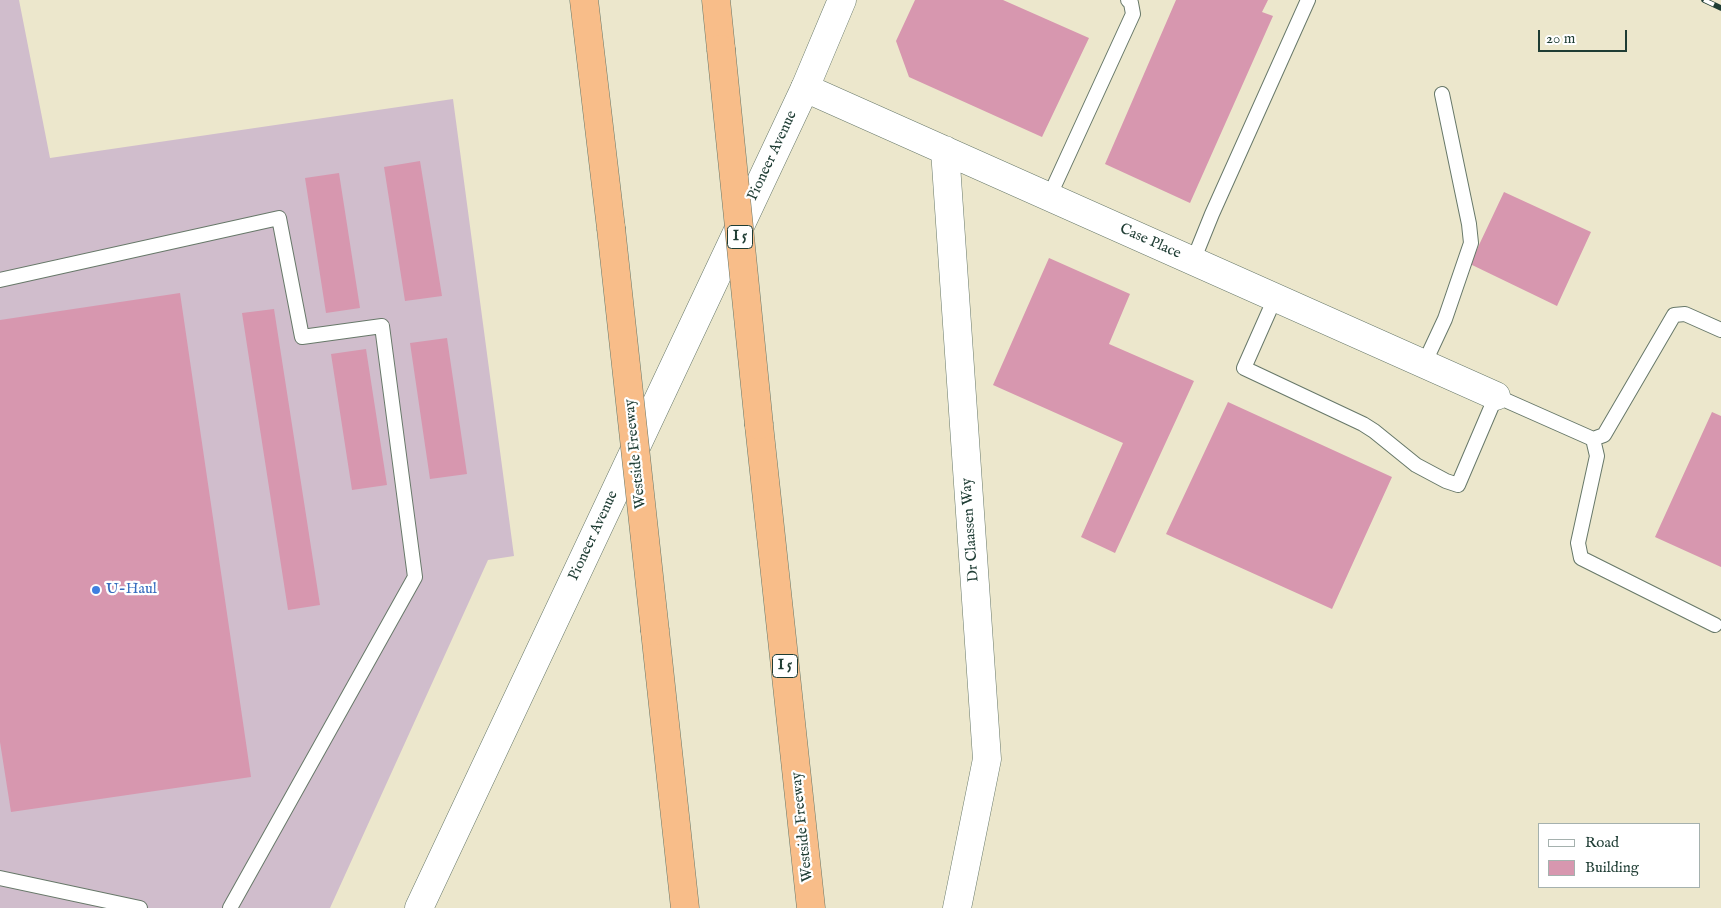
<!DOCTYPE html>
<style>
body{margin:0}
#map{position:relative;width:1721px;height:908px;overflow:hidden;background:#ece7cc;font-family:"IM FELL English",serif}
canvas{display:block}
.legend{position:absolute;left:1538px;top:823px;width:162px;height:65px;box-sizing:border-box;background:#fff;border:1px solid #a5b1ae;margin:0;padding:6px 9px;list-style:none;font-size:15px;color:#1f3d34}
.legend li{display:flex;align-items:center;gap:10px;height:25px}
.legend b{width:25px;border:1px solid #a5b1ae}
.scale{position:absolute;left:1538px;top:30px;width:89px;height:22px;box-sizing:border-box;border:2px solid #1f3d34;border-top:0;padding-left:6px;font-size:15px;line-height:18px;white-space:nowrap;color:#1f3d34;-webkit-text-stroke:4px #fff;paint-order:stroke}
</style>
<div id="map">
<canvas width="1721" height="908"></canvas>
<ul class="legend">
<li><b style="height:6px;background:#fff"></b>Road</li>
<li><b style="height:14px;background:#d797af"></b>Building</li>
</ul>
<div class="scale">20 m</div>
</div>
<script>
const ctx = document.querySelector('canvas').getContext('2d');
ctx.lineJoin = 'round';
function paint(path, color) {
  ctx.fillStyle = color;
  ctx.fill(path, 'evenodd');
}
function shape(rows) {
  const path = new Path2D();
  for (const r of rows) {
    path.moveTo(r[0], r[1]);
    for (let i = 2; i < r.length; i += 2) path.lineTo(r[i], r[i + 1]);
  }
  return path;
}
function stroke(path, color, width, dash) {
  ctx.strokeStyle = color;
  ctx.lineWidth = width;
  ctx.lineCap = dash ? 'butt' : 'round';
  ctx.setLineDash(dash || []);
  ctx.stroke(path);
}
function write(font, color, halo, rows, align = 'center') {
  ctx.font = font + ' "IM FELL English",serif';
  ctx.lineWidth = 4.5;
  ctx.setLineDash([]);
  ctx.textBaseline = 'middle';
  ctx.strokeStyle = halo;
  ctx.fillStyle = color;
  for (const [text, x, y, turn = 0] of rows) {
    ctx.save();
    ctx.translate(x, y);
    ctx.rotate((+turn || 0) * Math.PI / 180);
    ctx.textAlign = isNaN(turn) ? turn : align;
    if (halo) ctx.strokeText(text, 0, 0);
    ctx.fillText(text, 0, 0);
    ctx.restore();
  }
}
paint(shape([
 [0,0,19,0,50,158,453,99,514,556,488,560,330,908,0,908]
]), '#d0bdcc');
paint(shape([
 [915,0,1003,0,1089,38,1042,137,909,77,896,41],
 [1176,0,1268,0,1262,12,1273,16,1190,203,1105,164],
 [420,161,442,296,405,301,384,167],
 [339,173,360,308,326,313,305,178],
 [1504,192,1591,232,1557,306,1470,264],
 [1049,258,1130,294,1109,344,1194,381,1115,553,1081,537,1123,443,993,385],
 [180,293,251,777,11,812,0,742,0,320],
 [274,309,320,605,288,610,242,313],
 [447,338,467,474,430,479,410,343],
 [366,349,387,485,352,490,331,354],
 [1228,402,1392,477,1332,609,1166,534],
 [1712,412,1721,416,1721,567,1655,537]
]), '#d797af');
const service = shape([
 [1049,197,1133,14,1131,3,1128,0],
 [1193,261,1212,214,1308,0],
 [0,280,279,218,302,337,382,326,415,577,230,908],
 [1275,298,1244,368,1363,424,1374,431,1416,465,1446,481,1458,485,1496,396,1593,439,1604,435,1674,315,1685,314,1721,330],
 [1424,364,1445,319,1471,243,1469,224,1442,94],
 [1593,439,1597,456,1578,543,1581,558,1715,625],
 [0,878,140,908]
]);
const minor = shape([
 [805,88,1496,396],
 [945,150,987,759,957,908]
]);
const tertiary = shape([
 [419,908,805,88,842,0]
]);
const motorway = shape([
 [584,0,611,228],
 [716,0,721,49],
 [759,425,811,908],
 [655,631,685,908]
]);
stroke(service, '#677869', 16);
stroke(minor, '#677869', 29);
stroke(tertiary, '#677869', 29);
stroke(motorway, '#677869', 29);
stroke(service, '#fff', 14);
stroke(minor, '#fff', 28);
stroke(tertiary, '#fff', 28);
stroke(motorway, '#f8bd89', 28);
const rail = shape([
 [1704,0,1721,8]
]);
stroke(rail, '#1f3d34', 5.5);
stroke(rail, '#fff', 4, [11]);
const motorwayBridge = shape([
 [721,49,759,425],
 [611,228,655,631]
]);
stroke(motorwayBridge, '#677869', 29, []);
stroke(motorwayBridge, '#f8bd89', 28);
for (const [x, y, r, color] of [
 [96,590,5,"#3f7fe0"]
]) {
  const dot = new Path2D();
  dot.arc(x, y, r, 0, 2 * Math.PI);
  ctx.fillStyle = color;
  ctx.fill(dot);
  stroke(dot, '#fff', 2);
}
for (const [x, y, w] of [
 [740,237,25],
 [785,666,25]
]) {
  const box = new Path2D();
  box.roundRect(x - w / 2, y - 11.5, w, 23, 4);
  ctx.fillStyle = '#fff';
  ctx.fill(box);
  stroke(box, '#1f3d34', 1);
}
write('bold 14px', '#1f3d34', null, [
 ["I 5",740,237],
 ["I 5",785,666]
]);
write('15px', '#1f3d34', '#fff', [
 ["Pioneer Avenue",773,156,-65],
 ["Case Place",1150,242,24],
 ["Westside Freeway",636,454,-96],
 ["Dr Claassen Way",971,530,-94],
 ["Pioneer Avenue",594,536,-65],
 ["Westside Freeway",803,827,-96]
]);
write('15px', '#366cbe', '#fff', [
 ["U-Haul",106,590]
], 'left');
</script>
